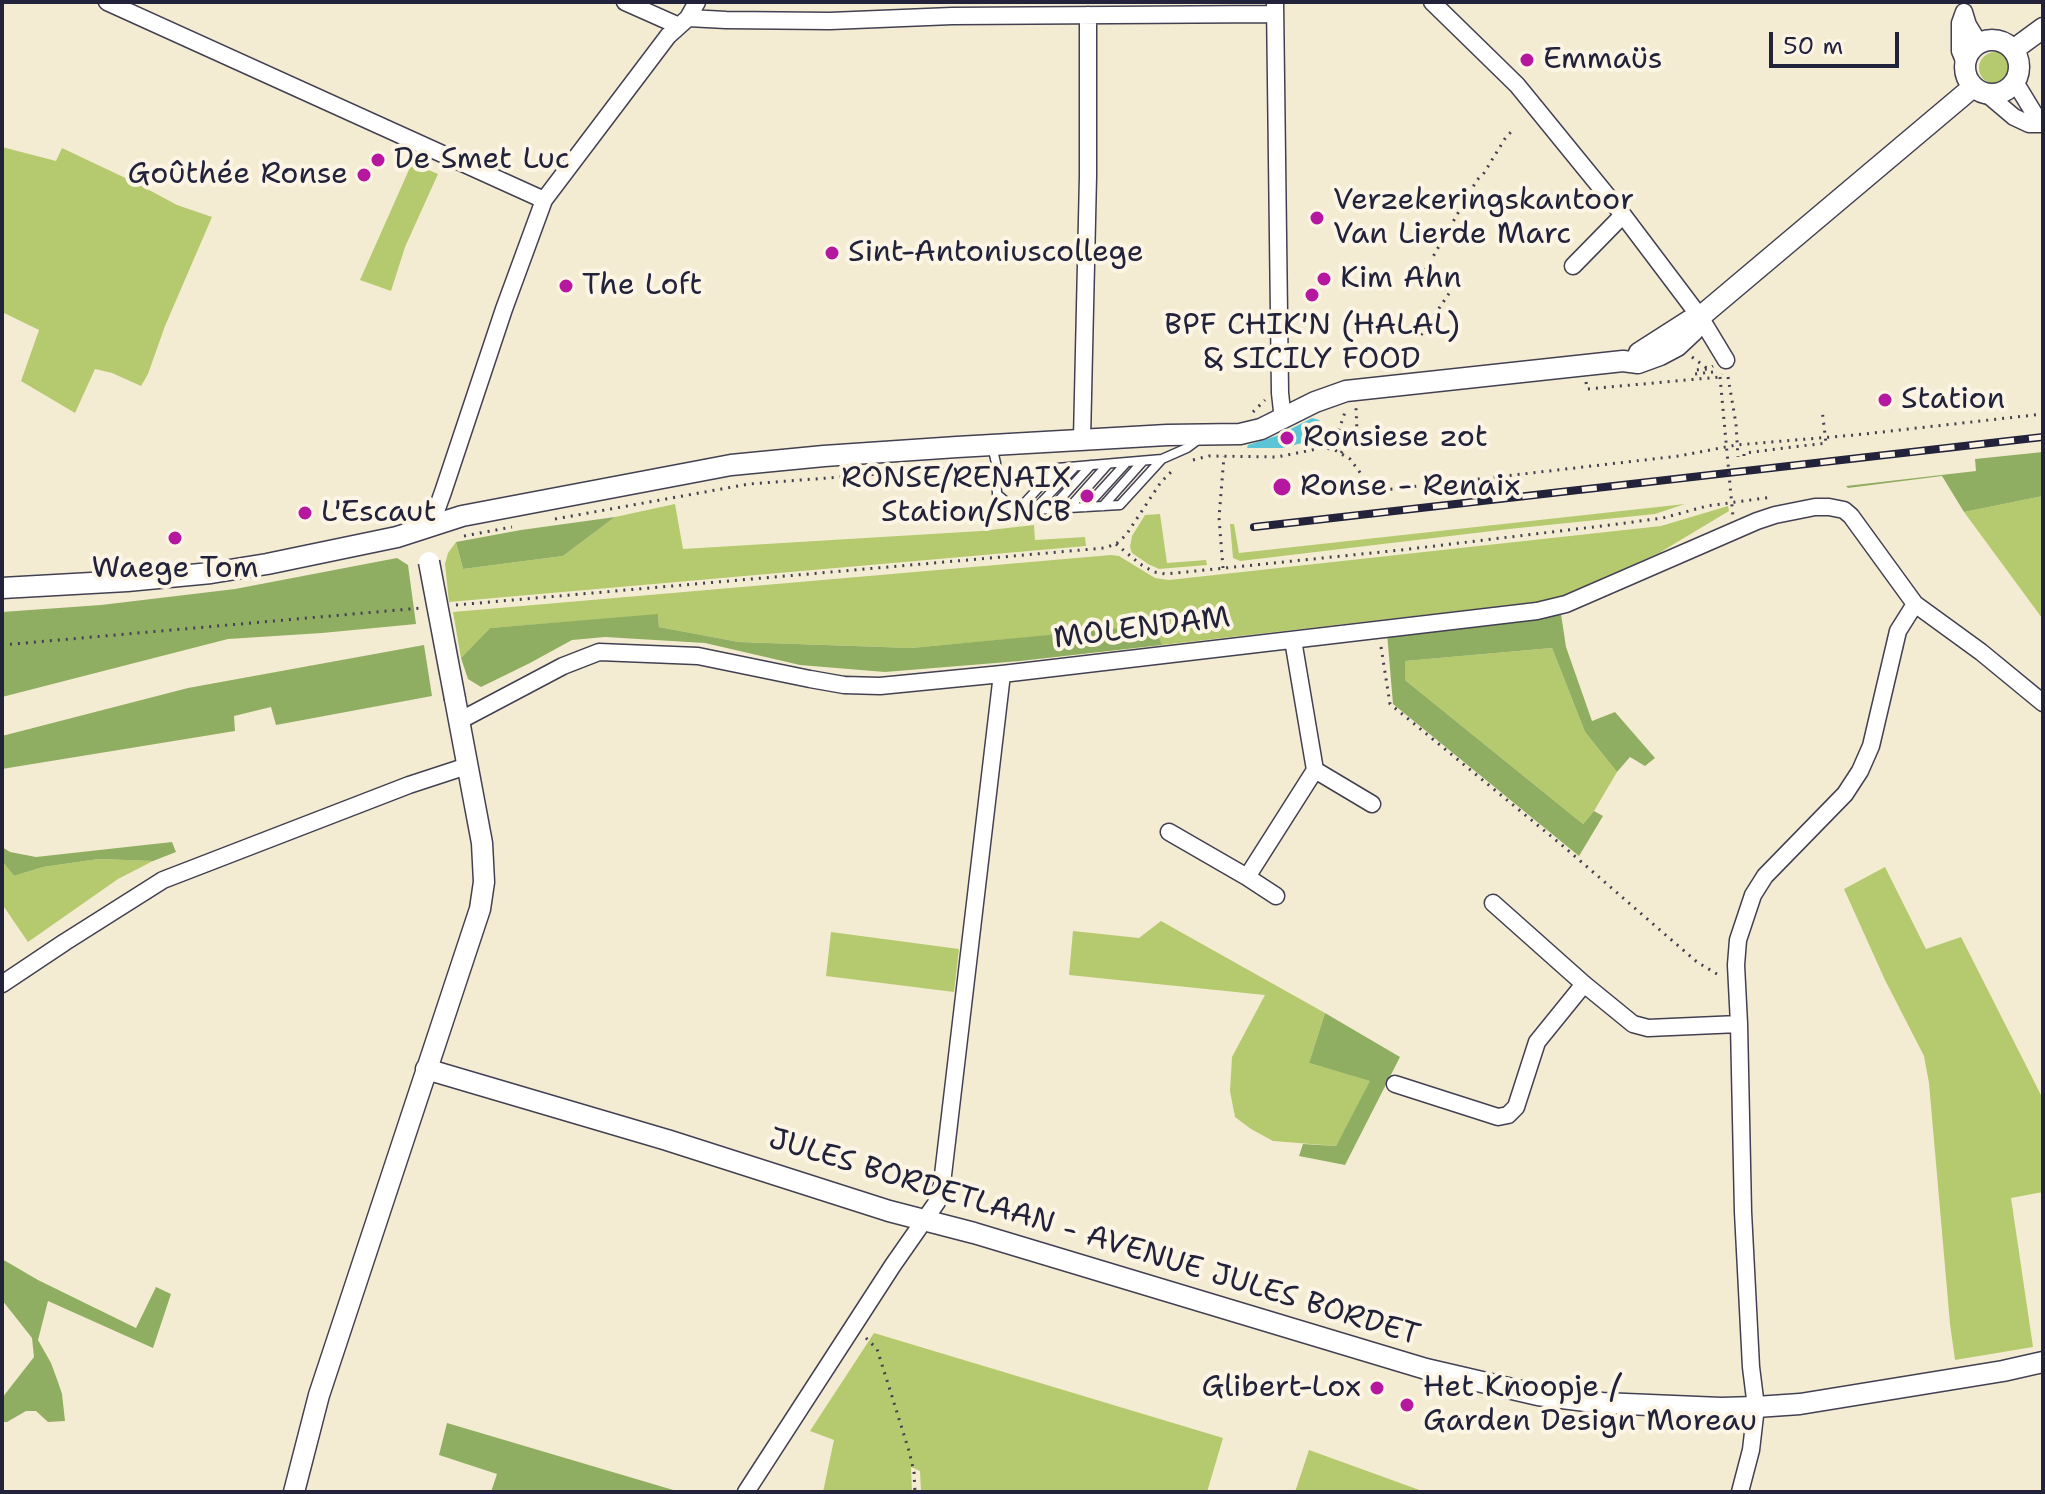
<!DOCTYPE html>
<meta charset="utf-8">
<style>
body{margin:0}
#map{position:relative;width:2045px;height:1494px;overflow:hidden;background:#f4ecd2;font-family:"Shantell Sans",sans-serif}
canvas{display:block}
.frame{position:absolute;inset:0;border:4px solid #22223b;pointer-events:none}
.scale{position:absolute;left:1769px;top:32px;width:130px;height:36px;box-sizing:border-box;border:4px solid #22223b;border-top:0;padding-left:10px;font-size:24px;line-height:28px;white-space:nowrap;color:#22223b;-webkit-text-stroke:6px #fcf5e5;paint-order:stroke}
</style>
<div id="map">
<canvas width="2045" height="1494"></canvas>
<div class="frame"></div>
<div class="scale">50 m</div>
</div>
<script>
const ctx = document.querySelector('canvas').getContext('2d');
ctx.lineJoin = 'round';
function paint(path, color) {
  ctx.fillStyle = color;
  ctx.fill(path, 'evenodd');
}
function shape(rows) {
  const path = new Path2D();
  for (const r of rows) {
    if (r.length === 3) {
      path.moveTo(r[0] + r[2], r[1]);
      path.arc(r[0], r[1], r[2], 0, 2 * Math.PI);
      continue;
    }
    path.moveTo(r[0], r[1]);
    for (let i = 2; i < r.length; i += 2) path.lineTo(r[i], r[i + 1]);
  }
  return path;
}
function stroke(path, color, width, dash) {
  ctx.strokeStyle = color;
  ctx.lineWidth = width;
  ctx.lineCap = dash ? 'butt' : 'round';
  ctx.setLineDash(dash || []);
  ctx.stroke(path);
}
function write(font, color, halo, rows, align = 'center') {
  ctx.font = font + ' "Shantell Sans",sans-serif';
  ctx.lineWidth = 8;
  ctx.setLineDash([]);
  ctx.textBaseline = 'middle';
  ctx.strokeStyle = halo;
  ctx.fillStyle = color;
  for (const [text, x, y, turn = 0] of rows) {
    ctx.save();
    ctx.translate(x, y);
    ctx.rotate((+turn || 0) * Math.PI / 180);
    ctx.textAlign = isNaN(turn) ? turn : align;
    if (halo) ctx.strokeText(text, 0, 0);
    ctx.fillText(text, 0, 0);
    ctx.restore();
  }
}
paint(shape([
 [1995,68,16],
 [2,147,56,161,62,148,138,184,177,205,212,217,165,326,148,374,141,386,112,373,95,369,75,413,21,381,39,330,2,312],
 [412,163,438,174,405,247,391,291,360,280],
 [2043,496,2043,617,2042,618,1964,512],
 [675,504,683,549,981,531,1034,525,1035,540,1085,537,1086,546,449,602,445,564,448,553,456,542,463,569,563,556,615,517],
 [1685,504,1655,514,1509,529,1240,561,1233,558,1230,524,1234,524,1239,553],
 [1728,506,1729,511,1659,553,1553,600,1162,645,1153,626,911,648,739,642,659,627,658,615,490,628,461,658,453,612,1111,555,1119,556,1155,578,1169,580,1661,526],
 [1160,514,1167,563,1206,560,1207,565,1159,569,1148,564,1132,553,1130,547,1132,536,1145,515],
 [1552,648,1585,732,1617,772,1594,811,1583,824,1405,680,1405,661],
 [99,859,153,861,118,879,28,942,2,904,2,861,14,876,43,867],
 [1885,867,1926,949,1961,937,2043,1099,2043,1192,2011,1198,2033,1347,1955,1360,1950,1324,1929,1083,1924,1056,1885,980,1844,889],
 [1161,921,1325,1013,1309,1063,1371,1081,1336,1146,1273,1141,1251,1129,1235,1117,1230,1091,1232,1057,1265,995,1069,975,1073,931,1139,938],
 [831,932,959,949,954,992,826,976],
 [874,1333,1223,1438,1207,1492,921,1492,920,1471,911,1467,912,1492,823,1492,834,1440,810,1431],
 [1309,1450,1425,1492,1295,1492]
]), '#b5ca6e');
paint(shape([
 [2043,452,2043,496,1964,512,1942,476,1848,488,1846,486,1976,471,1975,459],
 [615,517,563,556,463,569,456,542,521,530],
 [397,558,408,565,416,624,322,633,228,639,2,697,2,612,101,605,235,589],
 [658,614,659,627,739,642,911,648,1154,625,1162,645,1020,661,885,672,800,665,705,643,605,637,572,640,530,663,481,687,468,679,461,658,490,628],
 [1561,614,1566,647,1592,721,1615,712,1655,758,1645,766,1630,757,1617,772,1585,732,1552,648,1405,661,1405,680,1583,824,1594,811,1603,816,1579,856,1393,704,1387,633],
 [424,645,432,696,276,725,271,707,234,716,235,731,2,769,2,736,188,688],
 [172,842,176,852,153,861,99,859,43,867,14,876,2,861,2,847,10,852,36,857],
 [1325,1013,1400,1057,1345,1165,1299,1156,1303,1144,1336,1146,1370,1081,1309,1063],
 [2,1259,38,1280,136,1328,156,1287,171,1294,153,1348,48,1301,38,1340,51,1363,58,1382,62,1394,65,1421,48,1422,36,1411,26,1411,7,1422,2,1422,2,1398,34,1357,32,1338,2,1300],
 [447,1423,680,1492,491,1492,497,1474,439,1455]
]), '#90ae61');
paint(shape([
 [1312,418,1319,420,1324,429,1322,435,1314,440,1282,448,1247,448,1248,445,1279,435]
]), '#5bc5d7');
const service = shape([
 [992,446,996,463,997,494,1017,511,1120,505,1162,459],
 [1103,506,1143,461],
 [1086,507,1126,463],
 [1052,508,1091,465],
 [1069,508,1108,464],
 [1035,509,1075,467],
 [1017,511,1057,468,1162,459,1187,448,1199,439]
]);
const minor = shape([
 [107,2,544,200],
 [625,2,679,26],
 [1275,2,1280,393,1283,420],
 [1432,2,1517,85,1535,107,1623,215,1700,317,1726,360],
 [1964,12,1960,23,1960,51,1965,63],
 [1964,12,1968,25,1979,43],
 [688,18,726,20,830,21,952,16,1275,14],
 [2015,82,2040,123],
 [1988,95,2014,117,2029,124,2043,124],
 [1573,266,1623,215],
 [1082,439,1088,176,1088,15],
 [425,529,435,514,443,492,504,309,544,200,668,36,688,18,697,2],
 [1293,640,1315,770,1372,804],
 [459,721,563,666,599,652,698,656,810,679,844,685,880,686,1002,674,1537,611,1566,604,1757,521,1775,515,1815,507,1829,507,1844,510,1851,516,1915,604,1981,652,2043,703],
 [1169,832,1247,877,1315,770],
 [1247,877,1276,896],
 [1493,903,1584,984,1633,1024,1648,1028,1739,1024],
 [2,984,65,942,163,880,409,785,467,766],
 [1395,1084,1498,1117,1508,1115,1516,1107,1537,1042,1584,984],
 [746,1492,893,1265,937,1202,941,1192,1002,674],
 [1740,1492,1751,1450,1756,1407,1751,1367,1743,1212,1739,1024,1736,965,1738,940,1753,895,1765,876,1845,794,1860,771,1871,746,1898,631,1915,604]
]);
const tertiary = shape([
 [1992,67,27],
 [2013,50,2043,28],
 [1639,353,1689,321,1700,317,1973,87],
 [2,588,127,581,211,573,267,564,397,537,462,516,731,465,824,456,957,447,1167,435,1240,434,1261,429,1315,402,1346,391,1623,361,1638,363,1660,355,1677,346,1693,331,1700,317],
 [426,1069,667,1140,889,1211,974,1233,1426,1369,1538,1395,1602,1403,1721,1408,1756,1407,1800,1404,2003,1371,2043,1362],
 [294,1492,319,1395,480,909,484,882,482,843,455,699]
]);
stroke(service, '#424052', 11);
stroke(minor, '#424052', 19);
stroke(tertiary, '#424052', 23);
stroke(shape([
 [1425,276,1423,274,1477,180,1484,173,1506,137,1512,131],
 [1421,335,1450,292,1446,289],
 [1692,357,1708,369],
 [1713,372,1695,374,1695,370,1708,369,1713,366],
 [1728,377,1736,424,1738,457],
 [1586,382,1587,389,1720,377,1722,374],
 [1253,412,1265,400],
 [1322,448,1339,430,1345,412],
 [1341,453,1357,431,1356,407],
 [1744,456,1744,453,1826,443,1822,409],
 [1193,460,1209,456,1277,457,1322,448,1333,449,1350,459,1370,486,1376,489,1383,490,1679,456,1736,445,1855,435,2043,414],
 [555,519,749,484,971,467],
 [464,536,512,527],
 [1116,544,1140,564,1154,572,1166,574,1401,550,1610,525,1663,518,1707,506,1772,497],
 [1223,568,1219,518,1224,456],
 [456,605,1104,548,1116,544,1126,535,1161,482,1175,468],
 [2,645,421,608],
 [1381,647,1390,704,1563,846,1697,962,1722,977],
 [866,1338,877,1349,890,1390,909,1451,914,1472,915,1492]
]), '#424052', 3, [2, 6]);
stroke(service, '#fff', 8);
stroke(minor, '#fff', 16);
stroke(tertiary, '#fff', 20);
const rail = shape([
 [1254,527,2043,437]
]);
stroke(rail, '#22223b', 8);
stroke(rail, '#fcf5e5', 5, [15]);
const tertiaryBridge = shape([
 [429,562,455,699]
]);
stroke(tertiaryBridge, '#424052', 23, []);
stroke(shape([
 [1720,377,1733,517]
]), '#424052', 3, [2, 6]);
stroke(tertiaryBridge, '#fff', 20);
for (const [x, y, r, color] of [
 [1527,60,8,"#b5179e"],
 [378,160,8,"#b5179e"],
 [364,175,8,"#b5179e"],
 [1317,218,8,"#b5179e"],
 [832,253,8,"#b5179e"],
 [1324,279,8,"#b5179e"],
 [566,286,8,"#b5179e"],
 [1312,295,8,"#b5179e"],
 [1885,400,8,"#b5179e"],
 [1287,438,8,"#b5179e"],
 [1282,487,10,"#b5179e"],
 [1087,496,8,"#b5179e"],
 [305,513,8,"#b5179e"],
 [175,538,8,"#b5179e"],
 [1377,1388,8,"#b5179e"],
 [1407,1405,8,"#b5179e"]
]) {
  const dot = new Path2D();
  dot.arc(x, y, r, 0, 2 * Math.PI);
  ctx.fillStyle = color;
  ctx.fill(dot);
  stroke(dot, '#fcf5e5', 3);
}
write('30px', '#22223b', '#fcf5e5', [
 ["Emmaüs",1543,60],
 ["De Smet Luc",394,160],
 ["Goûthée Ronse",348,175,"right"],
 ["Verzekeringskantoor",1333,201],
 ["Van Lierde Marc",1333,235],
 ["Sint-Antoniuscollege",848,253],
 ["Kim Ahn",1340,279],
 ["The Loft",582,286],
 ["BPF CHIK'N (HALAL)",1312,326,"center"],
 ["& SICILY FOOD",1312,360,"center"],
 ["Station",1901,400],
 ["Ronsiese zot",1303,438],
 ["RONSE/RENAIX",1071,479,"right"],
 ["Station/SNCB",1071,513,"right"],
 ["Ronse - Renaix",1300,487],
 ["L'Escaut",321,513],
 ["Waege Tom",175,569,"center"],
 ["Glibert-Lox",1361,1388,"right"],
 ["Het Knoopje /",1423,1388],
 ["Garden Design Moreau",1423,1422]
], 'left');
write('30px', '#22223b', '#fcf5e5', [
 ["MOLENDAM",1142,629,-7],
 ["JULES BORDETLAAN - AVENUE JULES BORDET",1094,1238,17]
]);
</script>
